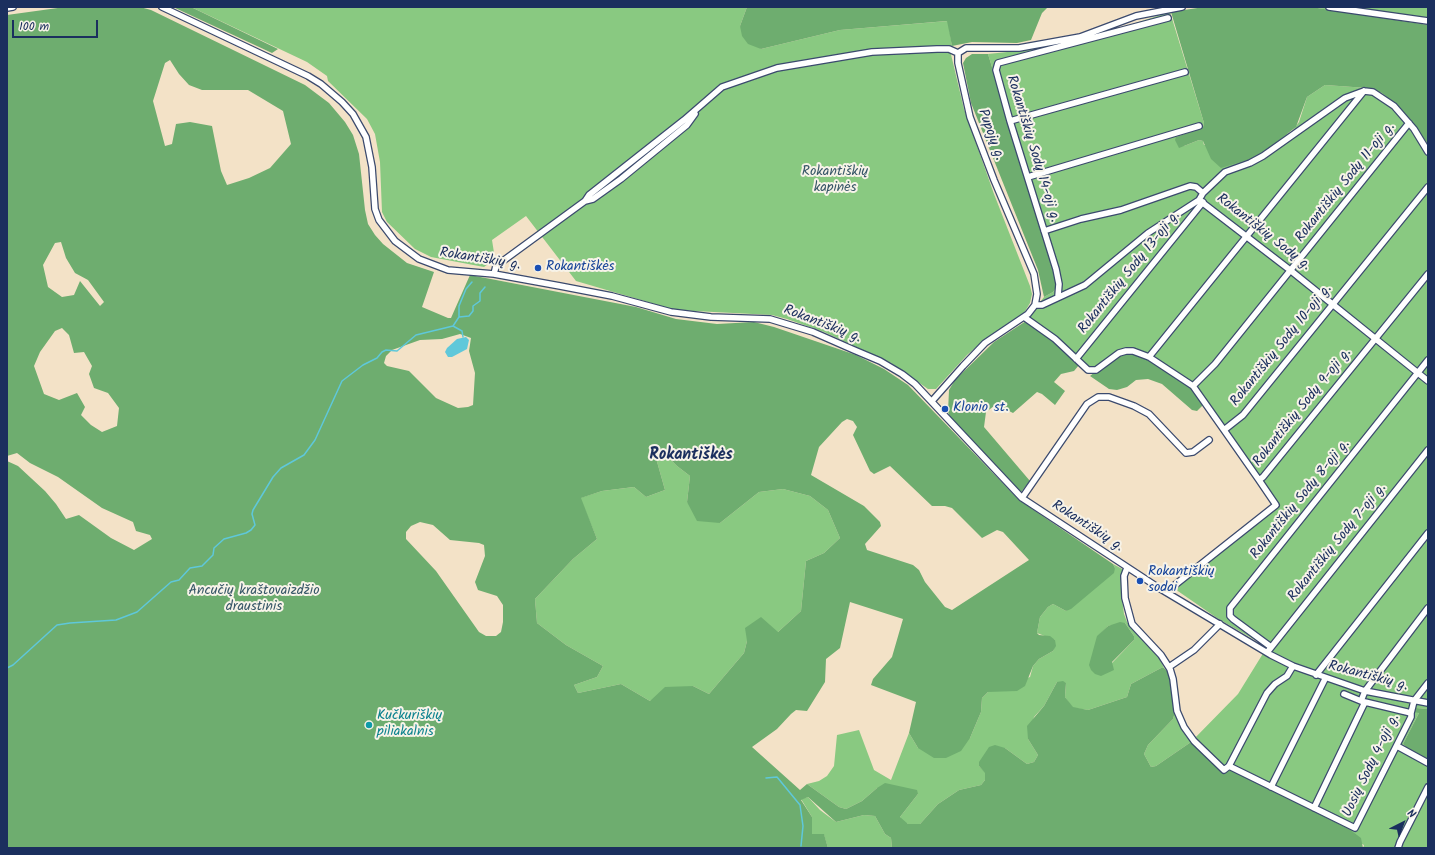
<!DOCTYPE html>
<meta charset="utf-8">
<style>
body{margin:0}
#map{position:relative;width:1435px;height:855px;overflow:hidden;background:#f3e2c7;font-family:Kalam,sans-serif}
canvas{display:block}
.frame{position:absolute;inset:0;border:8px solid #1b2f5e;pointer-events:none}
.north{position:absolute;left:1383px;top:803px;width:40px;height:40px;-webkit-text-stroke:3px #f7f3e8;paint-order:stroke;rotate:42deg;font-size:11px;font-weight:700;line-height:16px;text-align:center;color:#1b2f5e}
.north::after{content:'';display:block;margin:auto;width:14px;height:18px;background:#1b2f5e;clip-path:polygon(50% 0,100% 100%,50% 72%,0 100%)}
.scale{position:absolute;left:12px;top:20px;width:86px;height:18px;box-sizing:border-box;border:2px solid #1b2f5e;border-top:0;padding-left:5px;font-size:12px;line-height:14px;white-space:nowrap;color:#1b2f5e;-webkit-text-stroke:3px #f7f3e8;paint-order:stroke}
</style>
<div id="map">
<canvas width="1435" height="855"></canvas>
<div class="frame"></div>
<div class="north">N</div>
<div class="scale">100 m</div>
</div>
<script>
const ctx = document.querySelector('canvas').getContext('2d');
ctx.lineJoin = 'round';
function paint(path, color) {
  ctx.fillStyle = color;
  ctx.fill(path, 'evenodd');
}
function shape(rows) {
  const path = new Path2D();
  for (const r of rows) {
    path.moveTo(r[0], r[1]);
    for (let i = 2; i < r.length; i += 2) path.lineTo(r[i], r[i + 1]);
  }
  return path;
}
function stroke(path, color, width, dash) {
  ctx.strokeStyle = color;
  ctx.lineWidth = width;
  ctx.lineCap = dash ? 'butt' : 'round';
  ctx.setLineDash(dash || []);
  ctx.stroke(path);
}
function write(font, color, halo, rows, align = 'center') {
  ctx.font = font + ' Kalam,sans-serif';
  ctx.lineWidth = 4;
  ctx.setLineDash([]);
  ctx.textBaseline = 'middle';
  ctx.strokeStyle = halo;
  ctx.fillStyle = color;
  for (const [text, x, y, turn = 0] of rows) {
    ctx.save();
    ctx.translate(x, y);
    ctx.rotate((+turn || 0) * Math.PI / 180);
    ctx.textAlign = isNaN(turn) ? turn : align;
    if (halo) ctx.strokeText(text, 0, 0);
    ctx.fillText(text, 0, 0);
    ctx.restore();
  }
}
paint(shape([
 [191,7,747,7,740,26,761,49,840,30,948,21,952,46,949,46,964,109,994,194,1030,286,1032,294,1030,303,1024,313,988,337,967,355,936,389,928,389,891,363,824,332,787,319,772,315,675,310,576,281,526,216,492,240,495,259,484,267,431,257,415,249,387,222,382,212,380,162,375,134,367,119,328,81,327,76,307,62],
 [1311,7,1428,7,1428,25],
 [1170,12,1204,123,1203,127,1199,129,1176,137,1184,146,1199,140,1203,141,1204,145,1291,133,1299,122,1307,97,1325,85,1367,88,1382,93,1399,107,1428,144,1428,709,1416,708,1419,713,1403,744,1407,748,1428,759,1428,848,1363,848,1364,845,1220,771,1191,742,1156,766,1151,767,1144,754,1148,745,1173,719,1175,712,1184,733,1191,742,1238,694,1267,647,1217,618,1172,587,1276,505,1186,381,1096,370,1079,365,1026,321,1044,297,1053,292,1056,288,1057,281,988,54,1036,49,1126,26],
 [662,451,677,466,690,476,687,502,720,523,759,492,783,489,810,496,828,510,840,538,824,553,806,561,801,611,778,632,747,641,744,653,709,694,693,686,650,701,621,684,578,693,574,685,597,677,603,666,566,645,537,623,535,599,573,559,597,539,580,498,602,491,634,487,646,497,665,490,656,458],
 [1113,564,1124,570,1121,591,1124,614,1127,622,1158,655,1164,668,1161,668,1131,684,1127,697,1088,710,1081,709,1073,708,1069,703,1065,697,1066,683,1057,682,1044,706,1034,717,1028,739,1038,755,1034,762,1027,764,1005,748,979,766,985,772,985,780,981,785,959,790,938,804,920,824,908,824,902,821,900,817,918,794,877,788,862,801,846,809,839,807,807,784,819,781,827,776,834,766,837,735,859,730,874,770,891,780,909,733,918,748,970,738,981,712,982,698,988,692,1030,677,1033,666,1039,659,1053,651,1055,646,1055,640,1037,633,1040,617,1048,607,1053,604,1066,611,1115,568],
 [1125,623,1134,636,1134,640,1112,663,1097,637,1108,626],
 [808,797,820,810,836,822,864,815,875,816,885,834,891,838,892,848,828,848,824,835,812,834,812,817,801,799]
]), '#89c981');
paint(shape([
 [65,7,140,7,151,10,305,85,329,103,345,122,353,135,359,154,365,210,368,224,375,235,383,244,407,263,434,272,422,307,448,318,451,318,470,275,636,307,676,319,717,324,754,322,774,327,856,355,884,369,908,385,1019,500,1113,564,1115,568,1114,573,1071,609,1066,611,1053,604,1048,607,1040,617,1037,633,1039,635,1050,636,1055,640,1056,646,1053,651,1039,659,1033,666,1025,686,1017,691,988,692,982,698,981,712,970,738,961,751,946,758,934,758,918,748,909,733,916,702,871,685,873,679,892,657,903,619,850,602,840,648,826,659,825,682,807,711,796,710,791,714,777,729,752,747,800,790,807,784,839,807,846,809,862,801,877,788,885,783,917,790,918,794,900,817,908,824,920,824,938,804,959,790,981,785,985,780,985,773,979,766,979,762,989,747,995,745,1005,748,1027,764,1034,762,1038,755,1028,739,1027,726,1044,706,1057,682,1063,681,1066,683,1065,697,1073,707,1088,710,1127,697,1131,684,1161,668,1164,668,1170,674,1175,712,1173,719,1148,745,1144,754,1151,767,1156,766,1191,742,1220,771,1232,771,1349,829,1361,838,1363,848,892,848,891,838,885,834,875,816,864,815,836,822,808,797,801,800,812,817,812,834,824,834,828,848,7,848,7,461,18,466,45,491,56,504,66,519,79,515,111,538,134,550,152,539,150,535,136,531,133,522,102,508,58,477,30,463,17,453,7,456,7,15],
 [170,60,179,74,189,85,202,90,248,90,283,111,291,144,270,168,249,178,227,185,221,171,212,126,190,122,176,124,172,144,165,146,153,101,165,63],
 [61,242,66,258,75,273,88,280,104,302,100,306,80,281,74,295,62,297,48,287,43,265,55,243],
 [62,328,69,335,74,353,84,352,92,366,89,374,94,388,108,393,119,408,117,426,102,432,91,425,81,415,85,407,77,393,59,400,44,394,34,366,40,352,55,331],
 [460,334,471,338,469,351,475,373,473,405,468,407,458,408,436,398,409,371,387,366,384,363,386,356,392,350,420,340,442,339],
 [847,419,853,421,857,427,853,435,870,471,874,474,890,466,932,506,945,506,952,508,982,538,997,530,1003,532,1029,560,952,610,945,607,925,582,919,570,913,565,867,550,865,544,881,526,880,522,864,506,811,475,819,447,842,422],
 [662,451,677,466,690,476,687,502,697,521,720,523,759,492,783,489,810,496,828,510,840,538,824,553,806,561,801,611,778,632,761,617,745,628,747,641,744,653,709,694,693,686,665,687,650,701,621,684,578,693,574,685,597,677,603,666,566,645,537,623,535,599,573,559,597,539,581,498,602,491,634,487,646,497,665,490,656,458],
 [420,522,433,525,450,540,479,543,484,545,485,556,475,582,478,590,497,596,503,605,503,622,501,632,496,636,486,636,479,632,436,571,406,539,406,532,411,526],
 [173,7,191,7,278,49,272,53],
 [747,7,1048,7,1042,13,1031,40,1017,43,972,42,952,46,947,21,840,30,761,49,748,44,742,36,740,26],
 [1204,7,1311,7,1428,25,1428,144,1399,107,1382,93,1367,88,1325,85,1307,97,1296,127,1257,157,1221,168,1211,159,1203,141,1199,140,1179,148,1175,140,1176,137,1199,129,1203,127,1204,123,1171,12],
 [972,54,988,54,1057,281,1056,288,1053,292,1044,297,1038,270,971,103,963,63,966,58],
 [1026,321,1044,333,1079,365,1074,371,1061,374,1054,382,1065,391,1055,405,1042,394,1037,392,1013,413,997,405,994,406,986,412,984,427,1030,481,1021,492,950,417,948,412,949,390,955,380,994,342],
 [1119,353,1137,353,1186,381,1206,402,1197,411,1192,410,1162,384,1148,379,1136,380,1127,387,1117,390,1109,389,1090,376],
 [1120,622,1125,623,1134,636,1134,640,1112,662,1114,670,1101,676,1095,674,1091,670,1089,665,1097,636,1108,626],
 [1416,708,1428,709,1428,759,1407,748,1403,744,1419,713,1414,712]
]), '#6ead6f');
paint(shape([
 [466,337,469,340,467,349,452,357,448,357,445,352,447,348,457,339]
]), '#5fc8da');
stroke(shape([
 [459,317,469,316,473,311,473,306,480,301,480,293,485,287],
 [453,326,462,331,463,337],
 [7,668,13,665,57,625,70,623,116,620,137,612,171,582,179,580,190,568,202,566,213,555,214,548,224,539,246,533,251,530,255,525,252,514,253,510,273,477,281,468,304,455,315,440,342,381,363,365,377,358,382,352,386,350,397,351,416,335,453,326,459,317,459,306,466,289,472,282],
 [766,778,777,777,800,805,803,826,801,846]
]), '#5fc8da', 1.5);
const street = shape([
 [162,7,308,76,321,84,342,102,353,114,366,137,372,167,375,209,379,220,395,241,419,259,448,270,494,274,560,286,612,296,671,312,711,317,770,319,813,332,854,350,880,361,902,374,915,384,1022,498,1159,588,1271,655,1293,666,1365,691,1428,703],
 [1329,7,1428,21],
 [7,8,13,7],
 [1010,121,1185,72],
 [1028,177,1199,126],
 [1199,200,1203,193,1225,172,1250,163,1263,156,1345,98,1364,91,1373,92,1394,106,1414,129,1428,152],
 [585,201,593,199,621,179,687,125,695,114],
 [1044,231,1081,219,1121,210,1190,186,1196,187,1203,193],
 [494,274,496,266,585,201,589,195,684,120,722,87,777,68,872,52,937,49,949,49,958,53],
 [1058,296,1059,284,1056,269,1010,121,996,70,998,63,1168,18],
 [1035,305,1042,305,1085,285,1148,233,1199,200,1290,270,1428,381],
 [1024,317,1055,339,1088,370,1096,370,1119,353,1126,351,1133,351,1149,357,1193,386,1224,430,1243,415,1428,187],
 [1149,357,1364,91],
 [1076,359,1203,202],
 [1193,386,1215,364,1409,123],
 [932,401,963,366,985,343,1028,314,1035,305,1037,294,1034,274,994,180,970,117,958,63,958,53,966,48,1019,48,1080,37,1136,16,1182,7],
 [1224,430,1259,480],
 [1022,498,1087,404,1098,397,1109,397,1134,406,1149,414,1186,453,1193,452,1209,440],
 [1127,568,1124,576,1125,598,1132,624,1161,655,1170,669,1173,679,1177,711,1184,727,1194,741,1224,770,1229,766,1267,693,1275,684,1287,676,1293,666],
 [1166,592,1276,505,1259,480,1263,477,1428,274],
 [1271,647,1233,619,1230,616,1230,608,1428,360],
 [1269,650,1428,450],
 [1169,667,1194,650,1220,624],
 [1316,675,1428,533],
 [1344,694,1361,701],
 [1365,702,1361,701,1365,691,1428,608],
 [1411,713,1414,701,1428,683],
 [1397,746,1428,763],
 [1229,766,1355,828,1411,717,1411,713,1365,702],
 [1271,787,1325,679],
 [1314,808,1365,702],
 [1398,848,1400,842,1428,787]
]);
stroke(street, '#3b4a6e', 8);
stroke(street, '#fff', 5.5);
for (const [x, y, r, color] of [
 [538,268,4,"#1a4fb4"],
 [945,409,4,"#1a4fb4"],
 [1140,581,4,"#1a4fb4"],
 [369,725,4,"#0f9aa8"]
]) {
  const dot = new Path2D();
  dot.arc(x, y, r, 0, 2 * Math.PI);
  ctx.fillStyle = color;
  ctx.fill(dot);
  stroke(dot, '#f7f3e8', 1.5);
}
write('14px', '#1b2f5e', '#f7f3e8', [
 ["Pupojų g.",990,135,70],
 ["Rokantiškių Sodų 14-oji g.",1032,149,73],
 ["Rokantiškių Sodų 11-oji g.",1346,183,-51],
 ["Rokantiškių Sodų g.",1263,233,38],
 ["Rokantiškių g.",480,260,9],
 ["Rokantiškių Sodų 13-oji g.",1130,273,-51],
 ["Rokantiškių g.",822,325,21],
 ["Rokantiškių Sodų 10-oji g.",1282,346,-51],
 ["Rokantiškių Sodų 9-oji g.",1303,408,-51],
 ["Rokantiškių Sodų 8-oji g.",1301,500,-51],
 ["Rokantiškių g.",1087,527,33],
 ["Rokantiškių Sodų 7-oji g.",1338,543,-51],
 ["Rokantiškių g.",1368,677,15],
 ["Uosių Sodų 4-oji g.",1372,766,-64]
]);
write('14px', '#365667', '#f7f3e8', [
 ["Rokantiškių",835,173],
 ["kapinės",835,189],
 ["Ancučių kraštovaizdžio",254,592],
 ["draustinis",254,608]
]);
write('14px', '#164399', '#f7f3e8', [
 ["Rokantiškės",546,268],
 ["Klonio st.",953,409],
 ["Rokantiškių",1148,573],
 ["sodai",1148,589]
], 'left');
write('14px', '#0d838f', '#f7f3e8', [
 ["Kučkuriškių",377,717],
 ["piliakalnis",377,733]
], 'left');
write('bold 16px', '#1b2f5e', '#f7f3e8', [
 ["Rokantiškės",691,456]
]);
</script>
